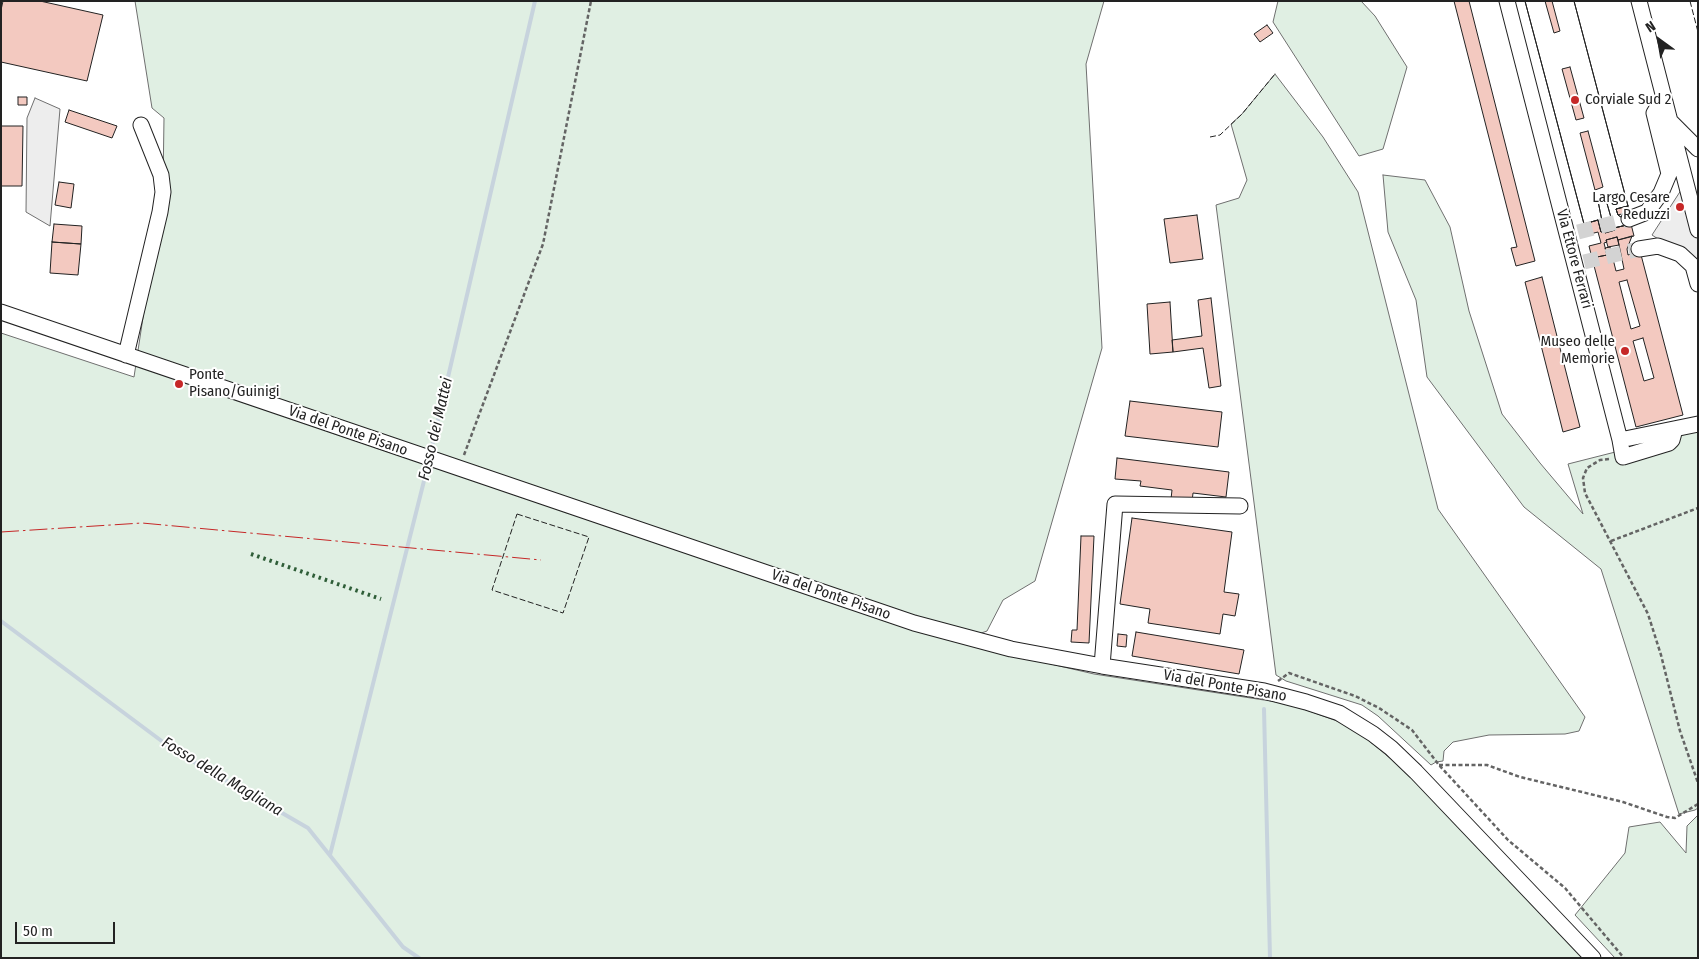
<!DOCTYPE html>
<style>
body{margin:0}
#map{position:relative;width:1699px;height:959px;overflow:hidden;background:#fff;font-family:"Fira Sans Condensed",sans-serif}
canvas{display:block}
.frame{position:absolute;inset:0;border:2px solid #222;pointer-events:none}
.north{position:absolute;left:1634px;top:15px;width:50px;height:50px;-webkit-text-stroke:4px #fff;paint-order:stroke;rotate:328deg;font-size:14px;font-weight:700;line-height:20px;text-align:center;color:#222}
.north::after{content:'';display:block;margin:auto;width:18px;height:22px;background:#222;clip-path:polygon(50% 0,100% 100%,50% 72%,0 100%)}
.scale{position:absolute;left:15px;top:922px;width:100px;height:22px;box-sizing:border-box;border:2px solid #222;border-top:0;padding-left:6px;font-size:15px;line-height:18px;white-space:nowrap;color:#222;-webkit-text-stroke:4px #fff;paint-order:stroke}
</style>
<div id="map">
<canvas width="1699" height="959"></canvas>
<div class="frame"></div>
<div class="north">N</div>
<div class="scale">50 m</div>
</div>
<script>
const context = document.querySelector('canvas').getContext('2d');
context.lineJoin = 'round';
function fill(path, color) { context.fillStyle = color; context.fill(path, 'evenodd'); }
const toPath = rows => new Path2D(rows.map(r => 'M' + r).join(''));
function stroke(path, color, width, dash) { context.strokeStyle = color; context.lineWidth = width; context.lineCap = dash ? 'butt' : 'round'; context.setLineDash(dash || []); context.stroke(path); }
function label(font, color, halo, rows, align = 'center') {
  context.font = font + ' "Fira Sans Condensed",sans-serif'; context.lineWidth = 4; context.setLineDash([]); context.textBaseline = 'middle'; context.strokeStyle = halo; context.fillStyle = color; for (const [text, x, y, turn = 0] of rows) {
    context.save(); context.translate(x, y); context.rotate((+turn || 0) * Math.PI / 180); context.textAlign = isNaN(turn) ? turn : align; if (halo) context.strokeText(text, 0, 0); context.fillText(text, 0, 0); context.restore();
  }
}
const green = toPath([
 [135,1,1104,1,1086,64,1102,348,1035,581,1003,600,987,631,956,642,1094,674,1290,704,1351,726,1419,782,1585,958,1,958,1,333,134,377,163,185,164,118,152,108,135,1],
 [1278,1,1361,1,1375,16,1407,67,1383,149,1359,156,1273,22,1278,1],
 [1275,74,1323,137,1358,192,1438,509,1585,717,1579,731,1565,734,1489,735,1453,742,1444,751,1443,761,1436,762,1431,765,1378,716,1362,705,1286,681,1276,675,1216,205,1239,198,1247,180,1231,124,1242,114,1275,74],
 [1383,175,1425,180,1450,227,1469,311,1502,414,1540,463,1583,514,1568,464,1698,431,1698,808,1695,810,1679,814,1601,569,1524,507,1427,377,1416,300,1388,232,1383,175],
 [1698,815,1698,958,1615,958,1575,915,1625,853,1629,827,1660,822,1686,853,1687,826,1698,815]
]);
fill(green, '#e0efe3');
stroke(green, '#6f6f6f', 1);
const parking = toPath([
 [35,98,60,109,50,226,26,212,27,118,35,98],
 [1685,184,1698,231,1698,265,1652,235,1685,184]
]);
fill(parking, '#ededed');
stroke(parking, '#6f6f6f', 1);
stroke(toPath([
 [430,455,535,1],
 [1,621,175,751,308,828,403,947,419,958],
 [1264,709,1270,958],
 [330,855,429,461]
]), '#c7d3dd', 4);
const building = toPath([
 [3,1,40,1,103,15,87,81,1,62,1,10,3,1],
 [1454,1,1469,1,1535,261,1516,266,1511,248,1517,247,1454,1],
 [1525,1,1545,1,1554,33,1560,31,1552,1,1574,1,1628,206,1616,209,1618,215,1631,224,1614,228,1606,200,1598,201,1604,231,1601,232,1598,220,1584,224,1525,1],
 [1570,67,1584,118,1576,120,1562,69,1570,67],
 [1588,131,1603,187,1595,190,1580,133,1588,131],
 [1525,1,1574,1,1628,206,1616,209,1618,215,1631,224,1614,228,1606,200,1598,201,1604,231,1601,232,1598,220,1584,224,1525,1],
 [1267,25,1273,33,1260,42,1254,34,1267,25],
 [18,97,27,97,27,105,18,105,18,97],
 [69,110,117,126,112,138,65,122,69,110],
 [1,126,23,126,22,186,1,186,1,126],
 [59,182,74,184,71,208,55,205,59,182],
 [1628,206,1629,212,1618,215,1616,209,1628,206],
 [1197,215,1203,259,1170,263,1164,219,1197,215],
 [1598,220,1601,232,1604,231,1605,233,1615,230,1614,228,1631,224,1634,236,1618,240,1617,237,1606,240,1607,242,1604,243,1607,255,1592,258,1589,246,1601,243,1598,232,1586,235,1584,224,1598,220],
 [1613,223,1615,230,1605,233,1603,226,1613,223],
 [54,224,82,226,81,244,52,242,54,224],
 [1632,236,1627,249,1628,255,1640,251,1683,415,1636,427,1592,258,1607,255,1605,248,1610,247,1616,271,1624,269,1618,240,1632,236],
 [1627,280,1640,326,1631,329,1619,282,1627,280],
 [1643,338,1654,378,1644,381,1633,341,1643,338],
 [1617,237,1619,245,1608,247,1606,240,1617,237],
 [52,242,81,244,78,275,50,273,52,242],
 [1542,277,1580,427,1563,432,1525,282,1542,277],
 [1211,298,1221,386,1209,388,1203,348,1173,352,1172,340,1202,336,1198,300,1211,298],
 [1170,302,1173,352,1150,354,1147,304,1170,302],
 [1130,401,1222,412,1218,447,1125,436,1130,401],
 [1117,458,1229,472,1226,497,1193,493,1192,502,1171,499,1172,490,1140,486,1141,481,1115,479,1117,458],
 [1132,518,1232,532,1224,592,1239,594,1235,616,1223,614,1220,634,1148,623,1150,609,1120,604,1132,518],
 [1081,536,1094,536,1089,643,1071,642,1072,630,1077,630,1081,536],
 [1136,632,1244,650,1239,674,1132,656,1136,632],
 [1118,634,1127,635,1126,647,1117,646,1118,634]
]);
fill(building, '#f3c9c0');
stroke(building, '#222', 1);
stroke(toPath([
 [1578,232,1629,219],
 [1584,262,1639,249]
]), '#d3d3d3', 15, [15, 8]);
const minor = toPath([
 [1507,1,1620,440,1698,424],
 [1639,1,1698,230],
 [1671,122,1698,149],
 [1629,219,1647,212,1661,193,1669,174,1654,113,1663,98],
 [1639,249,1658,246,1680,254,1693,266,1698,284],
 [1,312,914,623,1011,649,1102,666,1264,691,1306,702,1339,713,1373,734,1391,748,1416,772,1593,958],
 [126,355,160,212,163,192,161,175,141,125],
 [1620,440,1623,457,1669,443,1672,440,1675,429],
 [1102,666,1115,504,1240,506]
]);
stroke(minor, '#222', 17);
stroke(toPath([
 [464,455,543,244,591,1],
 [1609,459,1600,460,1587,468,1583,478,1585,493,1648,614,1661,655,1680,731,1698,783],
 [1611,541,1698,508],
 [1278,681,1289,673,1355,696,1379,708,1412,730,1439,765,1508,840,1565,888,1624,958],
 [1439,765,1487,765,1520,777,1623,802,1667,817,1675,818,1698,804]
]), '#646464', 2.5, [4, 2.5]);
stroke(minor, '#fff', 15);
stroke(toPath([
 [251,554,381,599]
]), '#2f5e38', 4, [2.5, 4]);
stroke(toPath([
 [1690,1,1698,32],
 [1210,137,1220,135,1242,114,1275,74],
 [517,514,589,537,563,613,492,590,517,514]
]), '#222', 1, [6, 2.5]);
stroke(toPath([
 [1,532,142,523,541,560]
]), '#c62828', 1, [18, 4, 2.5, 4]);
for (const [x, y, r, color] of [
 [1575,100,5,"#c62828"],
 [1680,207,5,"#c62828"],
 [1625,351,5,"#c62828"],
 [179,384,5,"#c62828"]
]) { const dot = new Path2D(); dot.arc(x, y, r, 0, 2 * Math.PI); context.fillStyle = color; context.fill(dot); stroke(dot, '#fff', 2); }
label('15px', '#222', '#fff', [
 ["Corviale Sud 2",1585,100],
 ["Largo Cesare",1670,198,"right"],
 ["Reduzzi",1670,215,"right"],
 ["Museo delle",1615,342,"right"],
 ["Memorie",1615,359,"right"],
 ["Ponte",189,375],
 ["Pisano/Guinigi",189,392]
], 'left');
label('15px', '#222', '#fff', [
 ["Via Ettore Ferrari",1574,259,75],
 ["Via del Ponte Pisano",348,431,19],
 ["Via del Ponte Pisano",831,595,19],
 ["Via del Ponte Pisano",1225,686,10]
]);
label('italic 16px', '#222', '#fff', [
 ["Fosso dei Mattei",436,429,-77],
 ["Fosso della Magliana",222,777,31]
]);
</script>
